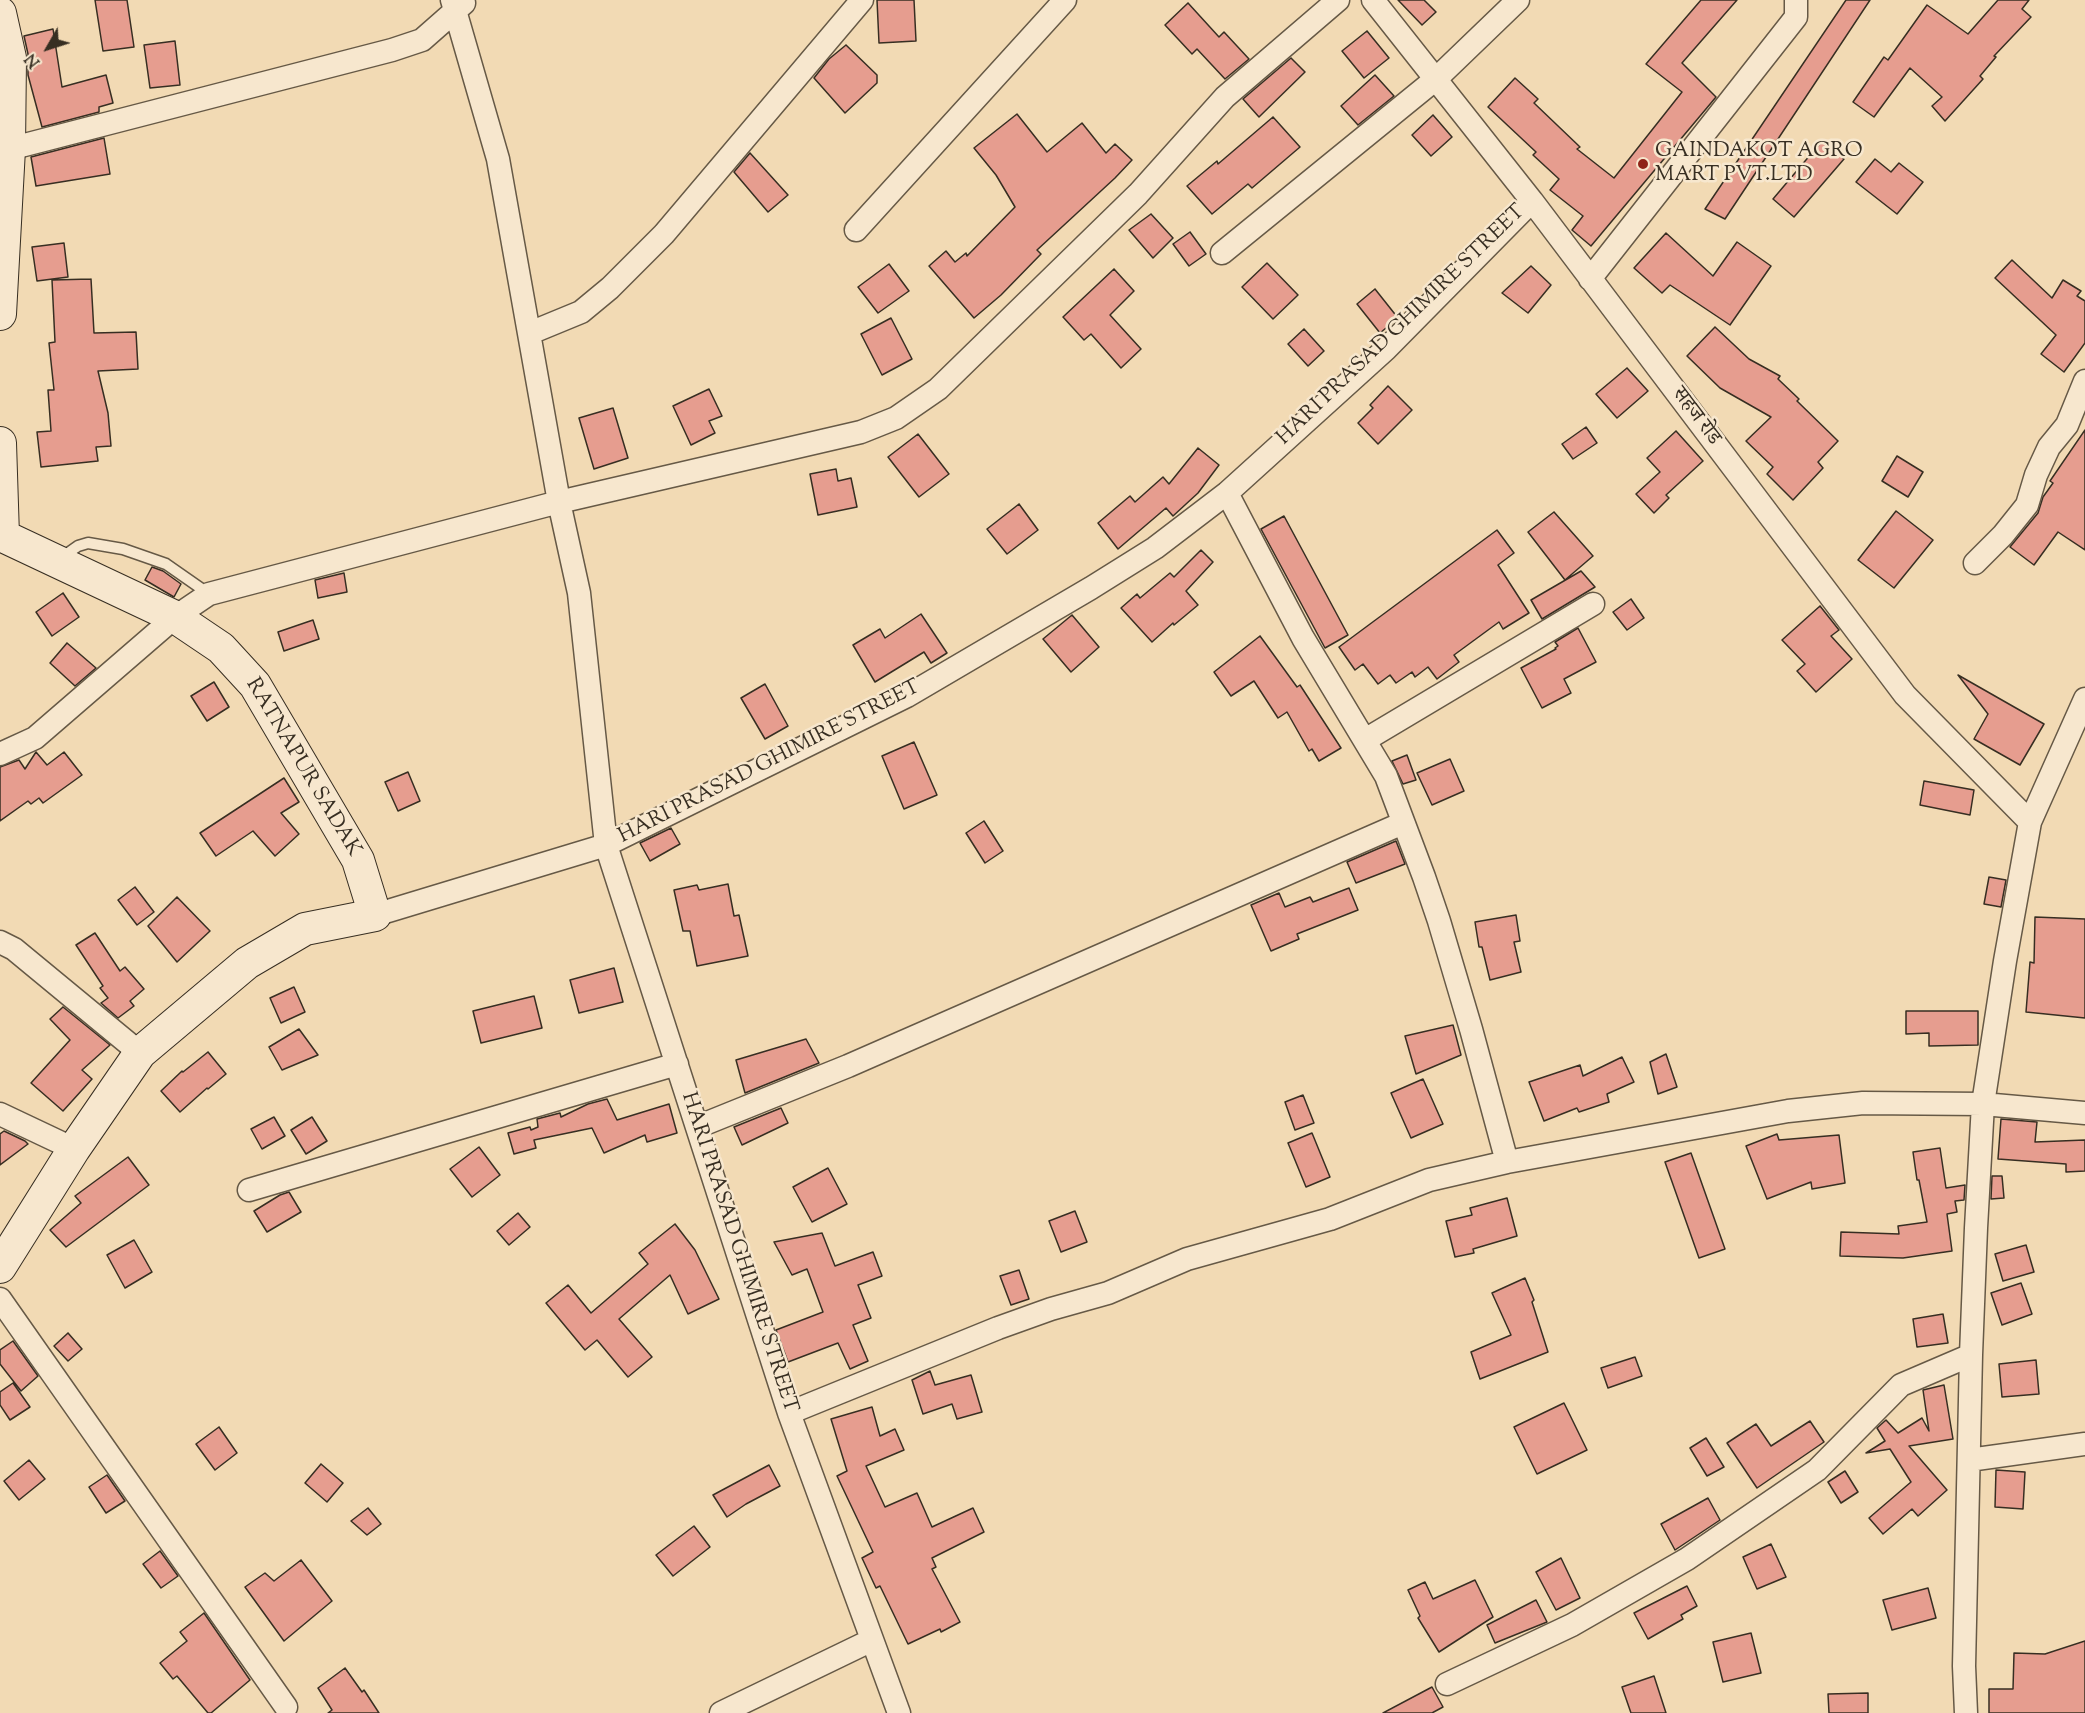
<!DOCTYPE html>
<meta charset="utf-8">
<style>
body{margin:0}
#map{position:relative;width:2085px;height:1713px;overflow:hidden;background:#f2dab4;font-family:"Sorts Mill Goudy",serif}
canvas{display:block}
.north{position:absolute;left:18px;top:18px;width:60px;height:60px;-webkit-text-stroke:4px #f7e7ce;paint-order:stroke;rotate:231deg;font-size:16px;font-weight:700;line-height:24px;text-align:center;color:#372e22}
.north::after{content:'';display:block;margin:auto;width:21px;height:27px;background:#372e22;clip-path:polygon(50% 0,100% 100%,50% 72%,0 100%)}
</style>
<div id="map">
<canvas width="2085" height="1713"></canvas>
<div class="north">N</div>
</div>
<script>
const context = document.querySelector('canvas').getContext('2d');
context.lineJoin = 'round';
function fill(path, color) { context.fillStyle = color; context.fill(path, 'evenodd'); }
const toPath = rows => new Path2D(rows.map(r => 'M' + r).join(''));
function stroke(path, color, width, dash) { context.strokeStyle = color; context.lineWidth = width; context.lineCap = dash ? 'butt' : 'round'; context.setLineDash(dash || []); context.stroke(path); }
function label(font, color, halo, rows, align = 'center') {
  context.font = font + ' "Sorts Mill Goudy","Noto Serif Devanagari",serif'; context.lineWidth = 5; context.setLineDash([]); context.textBaseline = 'middle'; context.strokeStyle = halo; context.fillStyle = color; for (const [text, x, y, turn = 0] of rows) {
    context.save(); context.translate(x, y); context.rotate((+turn || 0) * Math.PI / 180); context.textAlign = isNaN(turn) ? turn : align; if (halo) context.strokeText(text, 0, 0); context.fillText(text, 0, 0); context.restore();
  }
}
const building = toPath([
 [95,0,127,0,134,47,103,51,95,0],
 [877,0,914,0,916,41,879,43,877,0],
 [1398,0,1424,0,1436,12,1422,25,1398,0],
 [1701,0,1737,0,1682,63,1716,97,1591,246,1572,230,1583,216,1550,190,1559,179,1533,155,1536,152,1488,107,1515,78,1538,99,1534,103,1580,147,1577,149,1614,178,1682,92,1646,64,1701,0],
 [1846,0,1870,0,1725,219,1705,209,1846,0],
 [1998,0,2029,0,2022,9,2031,17,1994,56,1996,57,1980,76,1983,79,1945,121,1932,106,1942,97,1910,68,1874,117,1853,102,1884,57,1888,60,1927,5,1968,34,1998,0],
 [1188,3,1219,37,1224,32,1249,59,1225,79,1197,49,1192,54,1165,25,1188,3],
 [53,29,62,87,106,75,113,103,99,107,99,112,42,127,28,75,28,54,24,36,53,29],
 [1367,31,1389,58,1364,78,1342,51,1367,31],
 [175,41,180,85,150,88,144,45,175,41],
 [846,45,877,75,877,83,845,113,814,78,829,59,846,45],
 [1291,58,1305,72,1259,117,1243,99,1291,58],
 [1375,75,1394,96,1358,125,1341,106,1375,75],
 [1017,114,1047,152,1082,123,1106,153,1115,144,1132,160,1115,178,1037,250,1041,254,1001,295,974,318,929,266,946,251,955,262,966,253,967,256,1015,207,996,175,974,148,1017,114],
 [1433,115,1452,137,1431,156,1412,135,1433,115],
 [1273,117,1300,147,1252,188,1248,184,1212,214,1187,186,1217,161,1218,164,1273,117],
 [104,138,110,174,36,186,31,157,104,138],
 [1822,141,1844,159,1794,217,1773,199,1822,141],
 [750,153,788,195,768,212,734,172,750,153],
 [1875,159,1891,172,1899,163,1923,182,1897,214,1856,182,1875,159],
 [1151,214,1173,238,1153,258,1129,230,1151,214],
 [1190,232,1206,254,1189,266,1173,244,1190,232],
 [1666,233,1713,276,1737,242,1771,266,1730,325,1670,285,1662,293,1634,268,1666,233],
 [64,243,68,277,37,281,32,247,64,243],
 [2012,260,2052,298,2063,280,2081,291,2077,296,2085,301,2085,343,2064,372,2041,354,2056,335,1995,278,2012,260],
 [1267,263,1298,295,1273,319,1242,287,1267,263],
 [889,264,909,291,878,313,858,287,889,264],
 [1531,266,1551,285,1528,313,1502,293,1531,266],
 [1114,269,1134,291,1110,315,1141,349,1121,368,1091,334,1084,340,1063,317,1114,269],
 [91,279,94,333,136,332,138,369,98,371,108,413,111,446,96,447,98,461,41,467,37,432,51,431,48,390,54,390,49,343,55,342,52,280,91,279],
 [1375,289,1398,318,1380,333,1357,304,1375,289],
 [891,318,912,359,882,375,861,334,891,318],
 [1715,327,1749,359,1780,376,1778,379,1799,399,1797,401,1838,441,1818,462,1823,468,1793,500,1767,474,1773,467,1746,441,1771,417,1720,388,1687,356,1715,327],
 [1304,329,1324,351,1308,366,1288,344,1304,329],
 [1627,368,1648,391,1617,418,1596,394,1627,368],
 [1388,386,1412,410,1378,444,1358,423,1373,408,1370,405,1388,386],
 [709,389,722,416,709,421,715,433,691,445,673,406,709,389],
 [613,408,628,458,594,469,579,418,613,408],
 [1586,427,1597,443,1573,459,1562,444,1586,427],
 [2085,430,2085,550,2058,532,2034,565,2010,547,2038,513,2043,497,2053,483,2050,481,2085,430],
 [1676,431,1703,461,1666,495,1669,498,1654,513,1636,494,1660,472,1647,458,1676,431],
 [918,434,949,474,919,497,888,457,918,434],
 [1198,448,1219,465,1198,493,1173,516,1166,508,1118,549,1098,523,1130,496,1135,502,1163,477,1169,484,1198,448],
 [1897,456,1923,472,1908,497,1882,481,1897,456],
 [836,469,838,481,851,478,857,507,818,515,810,474,836,469],
 [1019,504,1038,530,1007,554,987,529,1019,504],
 [1896,511,1933,540,1894,588,1858,560,1896,511],
 [1554,512,1593,556,1565,580,1528,532,1554,512],
 [1284,516,1348,635,1325,648,1261,529,1284,516],
 [1497,530,1514,553,1498,565,1529,613,1503,629,1499,622,1454,655,1459,662,1437,679,1428,667,1415,677,1412,672,1396,683,1390,675,1378,684,1363,664,1355,670,1339,647,1497,530],
 [1201,550,1213,562,1186,591,1198,605,1174,625,1173,623,1152,642,1121,608,1137,594,1140,598,1170,573,1174,577,1201,550],
 [152,567,163,571,181,584,174,597,145,580,152,567],
 [1581,571,1595,587,1542,619,1531,600,1581,571],
 [344,573,347,592,318,598,315,580,344,573],
 [63,593,79,617,52,636,36,612,63,593],
 [1631,599,1644,618,1627,630,1613,612,1631,599],
 [1820,606,1839,630,1831,636,1852,659,1816,692,1797,671,1805,664,1782,640,1820,606],
 [921,614,947,653,931,663,924,652,875,682,853,645,880,629,885,638,921,614],
 [1072,615,1099,647,1071,672,1043,639,1072,615],
 [313,620,319,639,284,651,278,632,313,620],
 [1578,628,1596,662,1564,679,1571,693,1542,708,1521,668,1556,649,1555,648,1558,646,1555,642,1578,628],
 [1260,636,1297,687,1300,685,1341,748,1319,761,1312,749,1309,751,1287,712,1278,718,1254,681,1231,696,1214,672,1260,636],
 [67,643,96,668,75,686,50,663,67,643],
 [1958,675,2044,724,2020,765,1974,739,1988,714,1958,675],
 [214,682,229,707,207,721,191,696,214,682],
 [765,684,788,726,765,739,741,698,765,684],
 [914,742,937,795,904,809,882,756,914,742],
 [36,752,47,765,64,752,82,775,43,803,39,798,31,804,28,801,0,821,0,767,19,760,25,769,36,752],
 [1407,755,1416,780,1403,784,1392,761,1407,755],
 [1450,759,1464,791,1432,805,1417,773,1450,759],
 [408,772,420,801,398,811,385,782,408,772],
 [284,778,299,802,281,813,299,834,275,856,253,831,216,856,200,833,284,778],
 [1924,781,1974,790,1970,815,1920,805,1924,781],
 [984,821,1003,851,985,863,966,833,984,821],
 [671,828,680,844,650,861,640,843,671,828],
 [1396,841,1405,864,1356,883,1347,862,1396,841],
 [1989,877,2006,880,2001,907,1984,904,1989,877],
 [728,884,734,916,739,915,748,956,697,966,690,931,683,931,674,890,697,885,699,890,728,884],
 [135,887,154,912,137,925,118,900,135,887],
 [1349,888,1358,910,1297,934,1299,939,1271,951,1251,905,1279,893,1285,907,1310,897,1313,902,1349,888],
 [177,897,210,931,177,962,148,926,177,897],
 [1516,915,1520,941,1514,942,1521,972,1490,980,1482,947,1479,947,1475,922,1516,915],
 [2035,917,2085,919,2085,1018,2026,1012,2030,962,2034,963,2035,917],
 [95,933,120,971,125,967,144,989,130,1001,134,1006,118,1018,101,1003,108,998,100,988,103,986,76,945,95,933],
 [614,968,623,1002,579,1013,570,980,614,968],
 [294,987,305,1012,281,1023,270,998,294,987],
 [534,996,542,1028,481,1043,473,1011,534,996],
 [63,1007,110,1045,82,1070,92,1079,63,1111,31,1083,70,1040,50,1019,63,1007],
 [1906,1011,1978,1011,1978,1045,1929,1046,1929,1033,1906,1034,1906,1011],
 [1453,1025,1461,1055,1416,1074,1405,1036,1453,1025],
 [299,1029,318,1055,282,1070,269,1047,299,1029],
 [806,1039,819,1063,745,1093,736,1060,806,1039],
 [208,1052,226,1074,208,1089,207,1088,180,1112,161,1091,182,1071,183,1072,208,1052],
 [1666,1054,1677,1087,1658,1094,1650,1062,1666,1054],
 [1622,1057,1634,1082,1607,1094,1609,1102,1579,1112,1577,1108,1544,1121,1529,1082,1580,1065,1583,1076,1622,1057],
 [1423,1079,1443,1124,1411,1138,1391,1093,1423,1079],
 [1303,1095,1314,1123,1295,1130,1285,1102,1303,1095],
 [607,1099,617,1120,669,1104,677,1133,647,1142,645,1135,604,1153,592,1128,534,1140,536,1148,514,1154,508,1133,530,1127,531,1130,538,1127,537,1119,560,1113,561,1117,588,1104,607,1099],
 [781,1108,788,1123,742,1145,734,1127,781,1108],
 [274,1117,285,1136,262,1149,251,1129,274,1117],
 [312,1117,327,1141,306,1154,291,1130,312,1117],
 [2001,1119,2037,1122,2035,1142,2085,1140,2085,1171,2066,1172,2066,1164,1998,1159,2001,1119],
 [4,1131,25,1141,28,1144,0,1165,0,1134,4,1131],
 [1312,1133,1330,1177,1306,1187,1288,1143,1312,1133],
 [1777,1134,1779,1140,1839,1135,1845,1183,1812,1189,1811,1182,1767,1199,1746,1146,1777,1134],
 [479,1147,500,1175,472,1197,450,1169,479,1147],
 [1940,1148,1946,1188,1965,1185,1964,1200,1955,1201,1957,1212,1947,1214,1952,1251,1903,1258,1840,1256,1841,1232,1899,1234,1898,1226,1927,1222,1919,1180,1917,1180,1913,1152,1940,1148],
 [1691,1153,1725,1249,1699,1258,1665,1162,1691,1153],
 [128,1157,149,1185,66,1247,50,1230,81,1203,75,1196,128,1157],
 [828,1168,847,1204,812,1222,793,1187,828,1168],
 [1992,1176,2002,1176,2004,1198,1991,1199,1992,1176],
 [289,1192,301,1212,267,1232,254,1211,280,1195,289,1192],
 [1507,1198,1517,1236,1473,1249,1474,1253,1455,1257,1446,1221,1472,1215,1470,1208,1507,1198],
 [1075,1211,1087,1242,1061,1252,1049,1221,1075,1211],
 [518,1213,530,1227,509,1245,497,1231,518,1213],
 [675,1224,695,1250,719,1299,688,1314,670,1275,619,1319,652,1357,628,1377,597,1340,585,1350,546,1303,568,1285,591,1313,648,1264,639,1253,675,1224],
 [822,1233,835,1266,873,1252,882,1276,858,1285,871,1318,853,1325,868,1361,850,1369,838,1343,788,1362,776,1330,823,1312,807,1269,792,1275,774,1242,822,1233],
 [134,1240,152,1272,125,1288,107,1255,134,1240],
 [2026,1245,2034,1272,2003,1281,1995,1254,2026,1245],
 [1019,1270,1029,1299,1011,1305,1000,1276,1019,1270],
 [1525,1278,1534,1300,1532,1302,1548,1352,1480,1379,1471,1352,1511,1335,1492,1293,1525,1278],
 [2021,1283,2032,1314,2002,1325,1991,1293,2021,1283],
 [1943,1314,1948,1343,1917,1347,1913,1319,1943,1314],
 [68,1333,82,1349,68,1361,54,1346,68,1333],
 [13,1341,38,1376,21,1391,0,1364,0,1350,13,1341],
 [1635,1357,1642,1376,1608,1388,1601,1368,1635,1357],
 [2036,1360,2039,1394,2002,1397,1999,1364,2036,1360],
 [930,1371,935,1385,971,1375,982,1412,957,1419,952,1404,923,1414,912,1380,930,1371],
 [13,1383,30,1407,10,1420,0,1405,0,1392,13,1383],
 [1944,1385,1953,1439,1909,1446,1947,1490,1918,1516,1912,1509,1883,1534,1869,1518,1911,1482,1890,1449,1866,1453,1885,1441,1877,1428,1886,1420,1898,1433,1922,1418,1929,1431,1923,1390,1944,1385],
 [1564,1403,1587,1450,1537,1474,1514,1427,1564,1403],
 [872,1407,880,1436,895,1429,904,1450,866,1466,885,1507,917,1493,932,1527,973,1508,984,1532,932,1558,936,1567,932,1569,960,1622,941,1632,940,1629,908,1644,880,1586,876,1588,862,1558,873,1552,837,1476,847,1471,831,1419,872,1407],
 [1810,1421,1824,1442,1757,1488,1727,1443,1756,1424,1771,1446,1810,1421],
 [219,1427,237,1453,215,1470,196,1444,219,1427],
 [1706,1438,1724,1467,1707,1476,1690,1448,1706,1438],
 [29,1460,45,1479,19,1500,4,1481,29,1460],
 [321,1464,343,1483,327,1502,305,1483,321,1464],
 [769,1465,780,1486,746,1504,727,1517,713,1495,769,1465],
 [1996,1470,2025,1472,2023,1509,1995,1507,1996,1470],
 [1845,1471,1858,1492,1841,1503,1828,1482,1845,1471],
 [107,1475,125,1501,106,1513,89,1487,107,1475],
 [1708,1498,1720,1520,1675,1550,1661,1524,1708,1498],
 [368,1508,381,1524,367,1535,351,1521,368,1508],
 [694,1526,710,1547,673,1576,656,1555,694,1526],
 [1771,1544,1786,1577,1757,1589,1743,1557,1771,1544],
 [160,1551,178,1576,161,1588,143,1564,160,1551],
 [1561,1558,1580,1598,1556,1610,1536,1572,1561,1558],
 [301,1560,332,1601,284,1641,245,1587,265,1573,274,1581,301,1560],
 [1475,1580,1493,1617,1439,1652,1418,1618,1420,1616,1408,1590,1425,1582,1433,1599,1475,1580],
 [1687,1586,1697,1606,1681,1615,1683,1619,1648,1639,1634,1613,1687,1586],
 [1928,1588,1936,1618,1892,1630,1883,1600,1928,1588],
 [1536,1600,1547,1622,1495,1643,1487,1625,1536,1600],
 [204,1613,250,1680,211,1713,208,1713,177,1676,173,1679,160,1663,187,1641,180,1632,204,1613],
 [1751,1633,1761,1673,1723,1682,1713,1642,1751,1633],
 [2085,1641,2085,1713,1989,1713,1989,1689,2013,1689,2014,1653,2045,1654,2085,1641],
 [345,1668,362,1692,364,1690,379,1713,328,1713,332,1710,318,1688,345,1668],
 [1654,1676,1666,1713,1631,1713,1622,1687,1654,1676],
 [1432,1687,1443,1707,1432,1713,1383,1713,1432,1687],
 [1868,1693,1868,1713,1829,1713,1828,1694,1868,1693]
]);
fill(building, '#e69d8f');
stroke(building, '#372e22', 1.5);
const service = toPath([
 [61,558,78,546,88,543,123,549,166,564,209,594]
]);
const minor = toPath([
 [452,0,498,159,559,502,579,593,606,845,789,1413,899,1713],
 [1373,0,1532,201,1905,695,2030,822],
 [9,149,392,50,422,40,464,3],
 [856,230,1065,0],
 [1222,253,1437,78,1518,0],
 [1590,279,1796,17,1796,0],
 [530,333,581,312,610,288,664,234,862,0],
 [1227,493,1303,638,1386,776,1424,877,1439,921,1471,1029,1507,1162],
 [1975,563,2003,535,2027,505,2036,475,2049,447,2067,425,2085,381],
 [1365,740,1593,604],
 [0,754,35,738,175,617,209,594,559,502,861,432,896,418,938,389,1138,194,1225,97,1338,0],
 [375,915,606,845,907,696,1091,588,1155,548,1227,493,1386,349,1532,201],
 [0,942,14,949,140,1053],
 [0,1114,74,1149],
 [697,1127,848,1066,1403,823],
 [249,1190,677,1064],
 [0,1299,286,1707],
 [789,1413,998,1328,1051,1309,1108,1293,1187,1259,1330,1219,1429,1180,1507,1162,1788,1111,1863,1103,1983,1104,2085,1113],
 [1969,1460,2085,1444],
 [1447,1684,1572,1625,1687,1559,1817,1470,1901,1385,1971,1355],
 [721,1713,872,1640],
 [1966,1713,1964,1666,1971,1355,1976,1228,1983,1104,2005,961,2030,822,2085,699]
]);
const secondary = toPath([
 [0,13,10,58,9,149,0,314],
 [0,443,3,536,175,617,221,648,255,685,358,860,375,915,305,929,247,963,140,1053,74,1149,0,1267]
]);
stroke(service, '#665946', 13);
stroke(minor, '#665946', 25);
stroke(secondary, '#372e22', 34);
stroke(service, '#f7e7ce', 10);
stroke(minor, '#f7e7ce', 22);
stroke(secondary, '#f7e7ce', 32);
for (const [x, y, r, color] of [
 [1643,164,6,"#8f2418"]
]) { const dot = new Path2D(); dot.arc(x, y, r, 0, 2 * Math.PI); context.fillStyle = color; context.fill(dot); stroke(dot, '#f7e7ce', 2); }
label('21px', '#372e22', '#f7e7ce', [
 ["GAINDAKOT AGRO",1655,152],
 ["MART PVT.LTD",1655,176]
], 'left');
label('21px', '#372e22', '#f7e7ce', [
 ["HARI PRASAD GHIMIRE STREET",1402,326,-44],
 ["सहज रोड",1695,417,53],
 ["HARI PRASAD GHIMIRE STREET",770,763,-27],
 ["RATNAPUR SADAK",302,768,59],
 ["HARI PRASAD GHIMIRE STREET",738,1253,72]
]);
</script>
